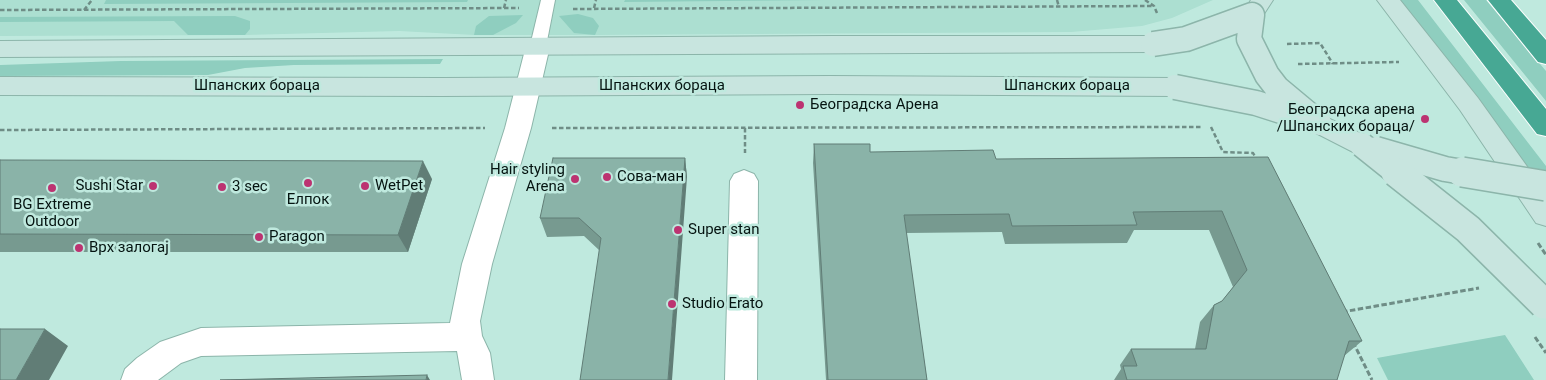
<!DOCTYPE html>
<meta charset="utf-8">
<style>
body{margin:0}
canvas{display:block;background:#bfe9de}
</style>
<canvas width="1546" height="380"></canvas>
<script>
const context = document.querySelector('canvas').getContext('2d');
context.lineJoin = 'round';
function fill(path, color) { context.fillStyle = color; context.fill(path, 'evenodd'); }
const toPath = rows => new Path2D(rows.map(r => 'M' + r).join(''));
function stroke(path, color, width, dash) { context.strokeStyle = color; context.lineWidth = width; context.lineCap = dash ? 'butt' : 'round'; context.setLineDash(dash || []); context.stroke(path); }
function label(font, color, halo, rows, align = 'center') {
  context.font = font + ' Roboto,sans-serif'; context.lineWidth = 5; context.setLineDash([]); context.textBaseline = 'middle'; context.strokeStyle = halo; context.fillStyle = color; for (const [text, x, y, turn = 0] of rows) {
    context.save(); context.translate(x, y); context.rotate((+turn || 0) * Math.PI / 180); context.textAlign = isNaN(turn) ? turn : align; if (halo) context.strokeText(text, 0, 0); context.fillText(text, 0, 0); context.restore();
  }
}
fill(toPath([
 [0,0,1213,0,1172,18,1142,26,1071,32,595,35,474,35,399,31,245,35,0,36]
]), '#acdfd1');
fill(toPath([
 [106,0,468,0,467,2,104,4],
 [625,0,825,0,624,2],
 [1397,0,1418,0,1546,166,1546,200],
 [1464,0,1486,0,1546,71,1546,101],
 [578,14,593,18,599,26,595,35,574,33,559,16],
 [523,15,516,23,493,35,474,35,476,26,489,16],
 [235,16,250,21,250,29,245,35,188,35,174,21,0,22,0,17],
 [443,59,440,64,294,65,245,68,208,75,0,76,0,65,121,61],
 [1505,335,1534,380,1388,380,1377,358]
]), '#8fcebf');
const lane = toPath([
 [541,0,555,0,546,46,543,50,538,51,533,50,530,46,541,0]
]);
const street = toPath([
 [538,38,546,40,550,46,531,128,492,264,480,321,482,336,490,353,494,380,462,380,457,351,201,356,181,363,158,380,121,380,125,369,137,358,160,342,201,328,450,323,462,264,505,128,526,46,530,40,538,38],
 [744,170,754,174,758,181,757,380,725,380,730,181,734,174,744,170]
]);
const secondary = toPath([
 [1251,0,1273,0,1260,20,1252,22,1244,20,1241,15,1251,0],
 [1377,0,1400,0,1478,98,1546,193,1546,226,1536,223,1460,110,1377,0],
 [832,36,1153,36,1161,38,1165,44,1161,50,1153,52,0,57,0,41,832,36],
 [830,76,1175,78,1184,81,1187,87,1184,93,1175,96,830,94,442,96,0,95,0,77,442,78,830,76],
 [1319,114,1371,138,1375,145,1371,152,1362,155,1353,152,1310,130,1306,123,1310,116,1319,114]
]);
const highway = toPath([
 [1434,0,1457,0,1546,109,1546,136,1537,134,1434,0],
 [1488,0,1511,0,1546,40,1546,64,1538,62,1488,0]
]);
stroke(lane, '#8cb5aa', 2);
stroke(street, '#8cb5aa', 2);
stroke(secondary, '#8cb5aa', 2);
stroke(highway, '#fff', 2);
stroke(toPath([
 [1057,0,1059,7],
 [1145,0,1154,6,1157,13],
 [504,8,506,0],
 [594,8,596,0],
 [573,9,1154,6],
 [0,10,519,8],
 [84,10,92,0],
 [1287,44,1320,43,1333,64],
 [1298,64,1399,62],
 [1211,127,1223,152,1253,153,1257,160],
 [552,128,1203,127],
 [745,128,745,153],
 [0,130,485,128]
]), '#6f8d86', 2.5, [4.5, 2.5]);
stroke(toPath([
 [1538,243,1546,255],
 [1342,312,1479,288],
 [1535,337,1546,353],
 [1353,342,1372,380]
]), '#6f8d86', 3, [5.5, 2.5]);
fill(lane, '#fff');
fill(street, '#fff');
fill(secondary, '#c8e5df');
fill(highway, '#47a894');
const secondaryBridgeFar1 = toPath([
 [1153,44,1186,39,1252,15,1249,39,1267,75,1277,88,1319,123],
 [1175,87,1256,103,1306,119],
 [1362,145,1397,173],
 [1376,149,1445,169,1469,173]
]);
const secondaryBridge = toPath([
 [1396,172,1468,229,1544,304],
 [1462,172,1546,186]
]);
stroke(secondaryBridgeFar1, '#8cb5aa', 27, []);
stroke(secondaryBridge, '#8cb5aa', 32, []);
stroke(secondaryBridgeFar1, '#c8e5df', 24);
stroke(secondaryBridge, '#c8e5df', 29);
fill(toPath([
 [814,144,870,152,996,159,1268,157,1362,341,1344,356,1337,380,1114,380,1121,369,1120,365,1131,349,1195,349,1200,322,1214,305,1222,301,1233,287,1209,230,1134,230,1127,243,1005,244,1002,232,906,233,927,380,826,380,813,163],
 [685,158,687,177,599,250,584,236,547,237,540,218],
 [0,160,432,179,408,252,0,252]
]), '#779a90');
fill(toPath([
 [685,158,687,177,672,380,668,380],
 [423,161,432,179,408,252,398,235],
 [45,329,68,346,49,380,16,380],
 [427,375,430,380,426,380]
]), '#617d76');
const building = toPath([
 [814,144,870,144,870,152,993,150,996,159,1268,157,1362,341,1349,341,1337,380,1127,380,1123,366,1137,366,1131,349,1206,349,1214,305,1222,301,1247,270,1222,211,1133,212,1137,225,1012,226,1009,214,904,215,927,380,828,380,814,144],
 [553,158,685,158,668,380,580,380,601,238,579,218,540,218,553,158],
 [0,160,423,161,398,235,0,234,0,160],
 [0,329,45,329,16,380,0,380,0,329],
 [427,375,426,380,220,380,427,375]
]);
fill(building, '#8ab3a8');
stroke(building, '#617d76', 1);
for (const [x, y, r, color] of [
 [800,105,5,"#bc3371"],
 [1425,119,5,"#bc3371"],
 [607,177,5,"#bc3371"],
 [575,179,5,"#bc3371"],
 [308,183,5,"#bc3371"],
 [153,186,5,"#bc3371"],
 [365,186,5,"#bc3371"],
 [222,187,5,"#bc3371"],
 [52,188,5,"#bc3371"],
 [678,230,5,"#bc3371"],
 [259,237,5,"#bc3371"],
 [79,248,5,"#bc3371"],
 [672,304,5,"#bc3371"]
]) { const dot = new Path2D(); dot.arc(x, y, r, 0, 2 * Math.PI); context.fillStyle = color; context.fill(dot); stroke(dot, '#bfe9de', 2); }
label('15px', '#051411', '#bfe9de', [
 ["Шпанских бораца",257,86],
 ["Шпанских бораца",662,86],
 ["Шпанских бораца",1067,86]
]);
label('15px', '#051411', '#bfe9de', [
 ["Београдска Арена",810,105],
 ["Београдска арена",1415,110,"right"],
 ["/Шпанских бораца/",1415,127,"right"],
 ["Hair styling",565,170,"right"],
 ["Arena",565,187,"right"],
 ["Сова-ман",617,177],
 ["Sushi Star",143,186,"right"],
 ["WetPet",375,186],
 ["3 sec",232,187],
 ["Елпок",308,200,"center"],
 ["BG Extreme",52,205,"center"],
 ["Outdoor",52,222,"center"],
 ["Super stan",688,230],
 ["Paragon",269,237],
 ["Врх залогај",89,248],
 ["Studio Erato",682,304]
], 'left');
</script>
